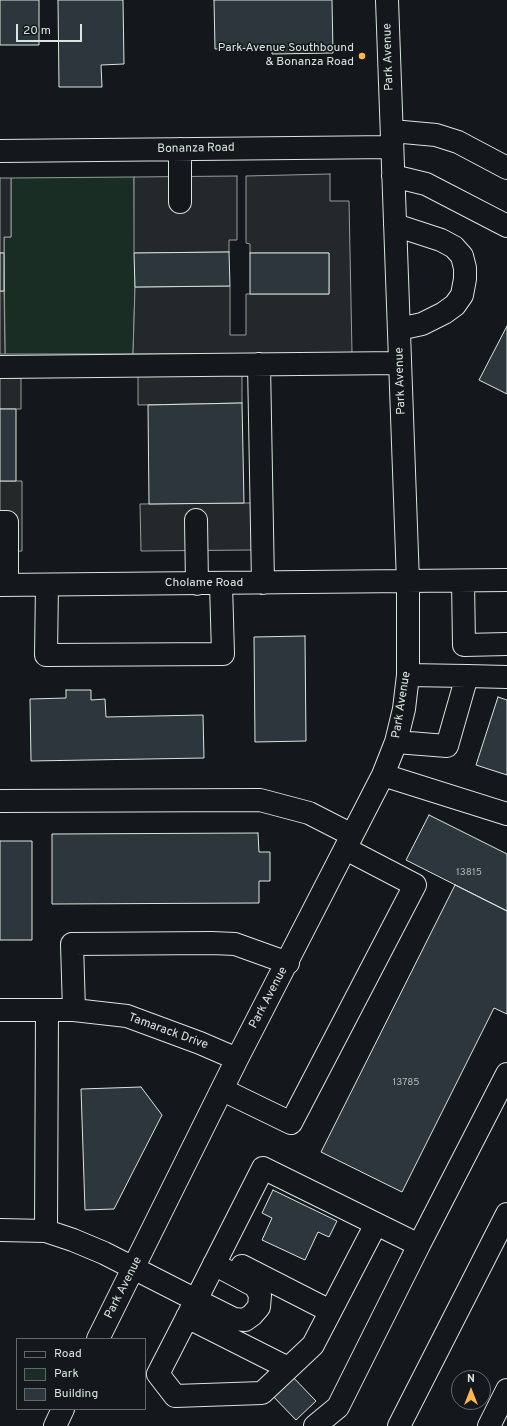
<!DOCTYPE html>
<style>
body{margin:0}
#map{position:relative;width:507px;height:1426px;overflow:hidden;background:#14181c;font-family:Overpass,sans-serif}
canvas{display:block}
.legend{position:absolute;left:16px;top:1338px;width:130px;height:72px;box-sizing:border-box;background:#14181c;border:1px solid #626a69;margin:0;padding:5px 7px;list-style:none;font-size:12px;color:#d8e6dc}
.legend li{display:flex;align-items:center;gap:8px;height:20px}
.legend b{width:20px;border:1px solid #626a69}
.north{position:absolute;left:451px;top:1370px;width:40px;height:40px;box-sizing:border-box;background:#14181c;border:1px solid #626a69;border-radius:50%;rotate:0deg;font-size:11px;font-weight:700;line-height:16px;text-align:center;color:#d8e6dc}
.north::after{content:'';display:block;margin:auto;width:14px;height:18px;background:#ffb74d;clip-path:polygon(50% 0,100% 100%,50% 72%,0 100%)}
.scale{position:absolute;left:16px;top:24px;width:66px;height:18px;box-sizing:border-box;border:2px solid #d8e6dc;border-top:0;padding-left:5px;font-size:12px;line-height:14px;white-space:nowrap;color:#d8e6dc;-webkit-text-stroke:3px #14181c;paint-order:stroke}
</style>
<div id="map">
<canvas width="507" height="1426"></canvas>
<ul class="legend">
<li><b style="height:5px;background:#14181c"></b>Road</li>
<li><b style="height:11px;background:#1a2d24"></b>Park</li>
<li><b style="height:11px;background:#2c363c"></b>Building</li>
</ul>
<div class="north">N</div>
<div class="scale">20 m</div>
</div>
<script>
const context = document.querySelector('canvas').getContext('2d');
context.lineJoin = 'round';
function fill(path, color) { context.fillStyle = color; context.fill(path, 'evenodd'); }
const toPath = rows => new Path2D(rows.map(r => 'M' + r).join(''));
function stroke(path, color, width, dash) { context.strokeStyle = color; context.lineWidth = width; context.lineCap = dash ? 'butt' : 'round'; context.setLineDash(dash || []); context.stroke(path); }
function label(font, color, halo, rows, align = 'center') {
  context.font = font + ' Overpass,sans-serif'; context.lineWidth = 3; context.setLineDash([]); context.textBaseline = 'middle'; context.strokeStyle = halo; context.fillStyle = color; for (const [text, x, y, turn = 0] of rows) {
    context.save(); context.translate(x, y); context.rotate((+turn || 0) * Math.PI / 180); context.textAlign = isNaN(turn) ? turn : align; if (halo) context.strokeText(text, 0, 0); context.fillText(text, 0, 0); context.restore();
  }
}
const green = toPath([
 [134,177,135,287,133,354,5,354,4,237,11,237,11,178,134,177]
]);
fill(green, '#1a2d24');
stroke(green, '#939e99', 1);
const parking = toPath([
 [330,174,330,201,349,201,352,353,133,354,135,287,230,286,230,335,246,335,246,294,329,294,329,253,250,253,250,244,246,243,246,176,330,174],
 [237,176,237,240,229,240,229,252,134,253,134,177,237,176],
 [0,178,11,178,11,237,4,237,4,253,0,253,0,178],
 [0,291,4,291,5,354,0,354,0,291],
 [138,374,242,374,242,403,138,405,138,374],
 [0,378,21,378,21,409,0,409,0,378],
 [0,481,22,481,22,551,0,552,0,481],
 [251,503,252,550,141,551,140,504,251,503]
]);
fill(parking, '#24282b');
stroke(parking, '#939e99', 1);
const building = toPath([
 [0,0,39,0,39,45,0,45,0,0],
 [58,0,123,0,124,64,101,65,102,87,59,87,58,0],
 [214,0,332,0,333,53,272,54,272,48,215,49,214,0],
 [229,252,230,286,135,287,134,253,229,252],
 [0,253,4,253,4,291,0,291,0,253],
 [250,253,329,253,329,294,250,294,250,253],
 [507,326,507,394,479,380,507,326],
 [242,403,244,503,149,504,148,405,242,403],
 [0,409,16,409,16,481,0,481,0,409],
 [305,636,306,741,255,742,254,637,305,636],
 [66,690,91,690,91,700,105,699,106,717,203,715,204,758,31,761,30,699,66,698,66,690],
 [498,697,507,700,507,775,476,765,498,697],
 [429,815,507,854,507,911,406,860,429,815],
 [258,833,259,852,270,852,270,881,259,881,259,903,52,904,52,834,258,833],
 [0,841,32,841,32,940,0,940,0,841],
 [455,885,507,911,507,1014,494,1008,402,1192,321,1152,455,885],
 [141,1087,162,1115,114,1209,85,1210,81,1089,141,1087],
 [273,1190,337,1221,329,1237,318,1232,305,1260,262,1240,272,1218,262,1213,273,1190],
 [288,1372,316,1401,296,1420,268,1391,288,1372]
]);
fill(building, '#2c363c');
stroke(building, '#d8e6dc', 1);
const minor = toPath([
 [392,131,436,135,458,142,507,168],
 [180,149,180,202],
 [0,151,392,147],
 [393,176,426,184,507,226],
 [395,225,441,240,454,247,462,256,465,268,465,279,462,295,455,305,444,313,422,324,399,329],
 [259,364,263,583],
 [0,367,400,363],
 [196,520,197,584],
 [0,522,7,522,7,585],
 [463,581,464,645,507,644],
 [0,585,507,580],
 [47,585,46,655,223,654,221,584],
 [467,676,507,677],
 [396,742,447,746,467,676,408,675],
 [383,775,507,814],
 [0,801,260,800,309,813,352,835],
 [0,1010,74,1010,127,1016,200,1043,237,1059],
 [74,1010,72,944,212,943,235,944,288,963],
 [223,1090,291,1123,415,885,346,849],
 [0,1230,46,1231,73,1240,104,1253,196,1300,263,1168,419,1245,338,1407,315,1426],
 [46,1231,47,1010],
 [419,1245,507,1074],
 [214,1264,255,1286,260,1295,259,1307,252,1315,245,1320,234,1319,196,1300,158,1374,175,1396,262,1393,313,1345,376,1224],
 [242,1266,330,1311],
 [187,1317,288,1368],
 [98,1339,237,1059,383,775,396,742,404,709,408,675,408,582,387,0],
 [55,1426,63,1409]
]);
const highway = toPath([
 [399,1426,507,1214],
 [489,1426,507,1390]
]);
stroke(minor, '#d8e6dc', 24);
stroke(highway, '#d8e6dc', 24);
stroke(minor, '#14181c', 22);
stroke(highway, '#14181c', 22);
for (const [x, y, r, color] of [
 [362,56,4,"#ffb74d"]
]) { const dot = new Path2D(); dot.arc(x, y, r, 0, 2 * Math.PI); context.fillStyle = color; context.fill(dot); stroke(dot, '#14181c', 1.5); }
label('10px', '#adbab4', null, [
 ["13815",469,873],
 ["13785",406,1083]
]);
label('12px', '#d8e6dc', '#14181c', [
 ["Park Avenue Southbound",354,49],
 ["& Bonanza Road",354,63]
], 'right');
label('12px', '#d8e6dc', '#14181c', [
 ["Park Avenue",389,57,-92],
 ["Bonanza Road",196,149,-1],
 ["Park Avenue",401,381,-92],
 ["Cholame Road",204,584],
 ["Park Avenue",402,705,-81],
 ["Park Avenue",269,998,-62],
 ["Tamarack Drive",168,1032,20],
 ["Park Avenue",124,1288,-63]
]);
</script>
